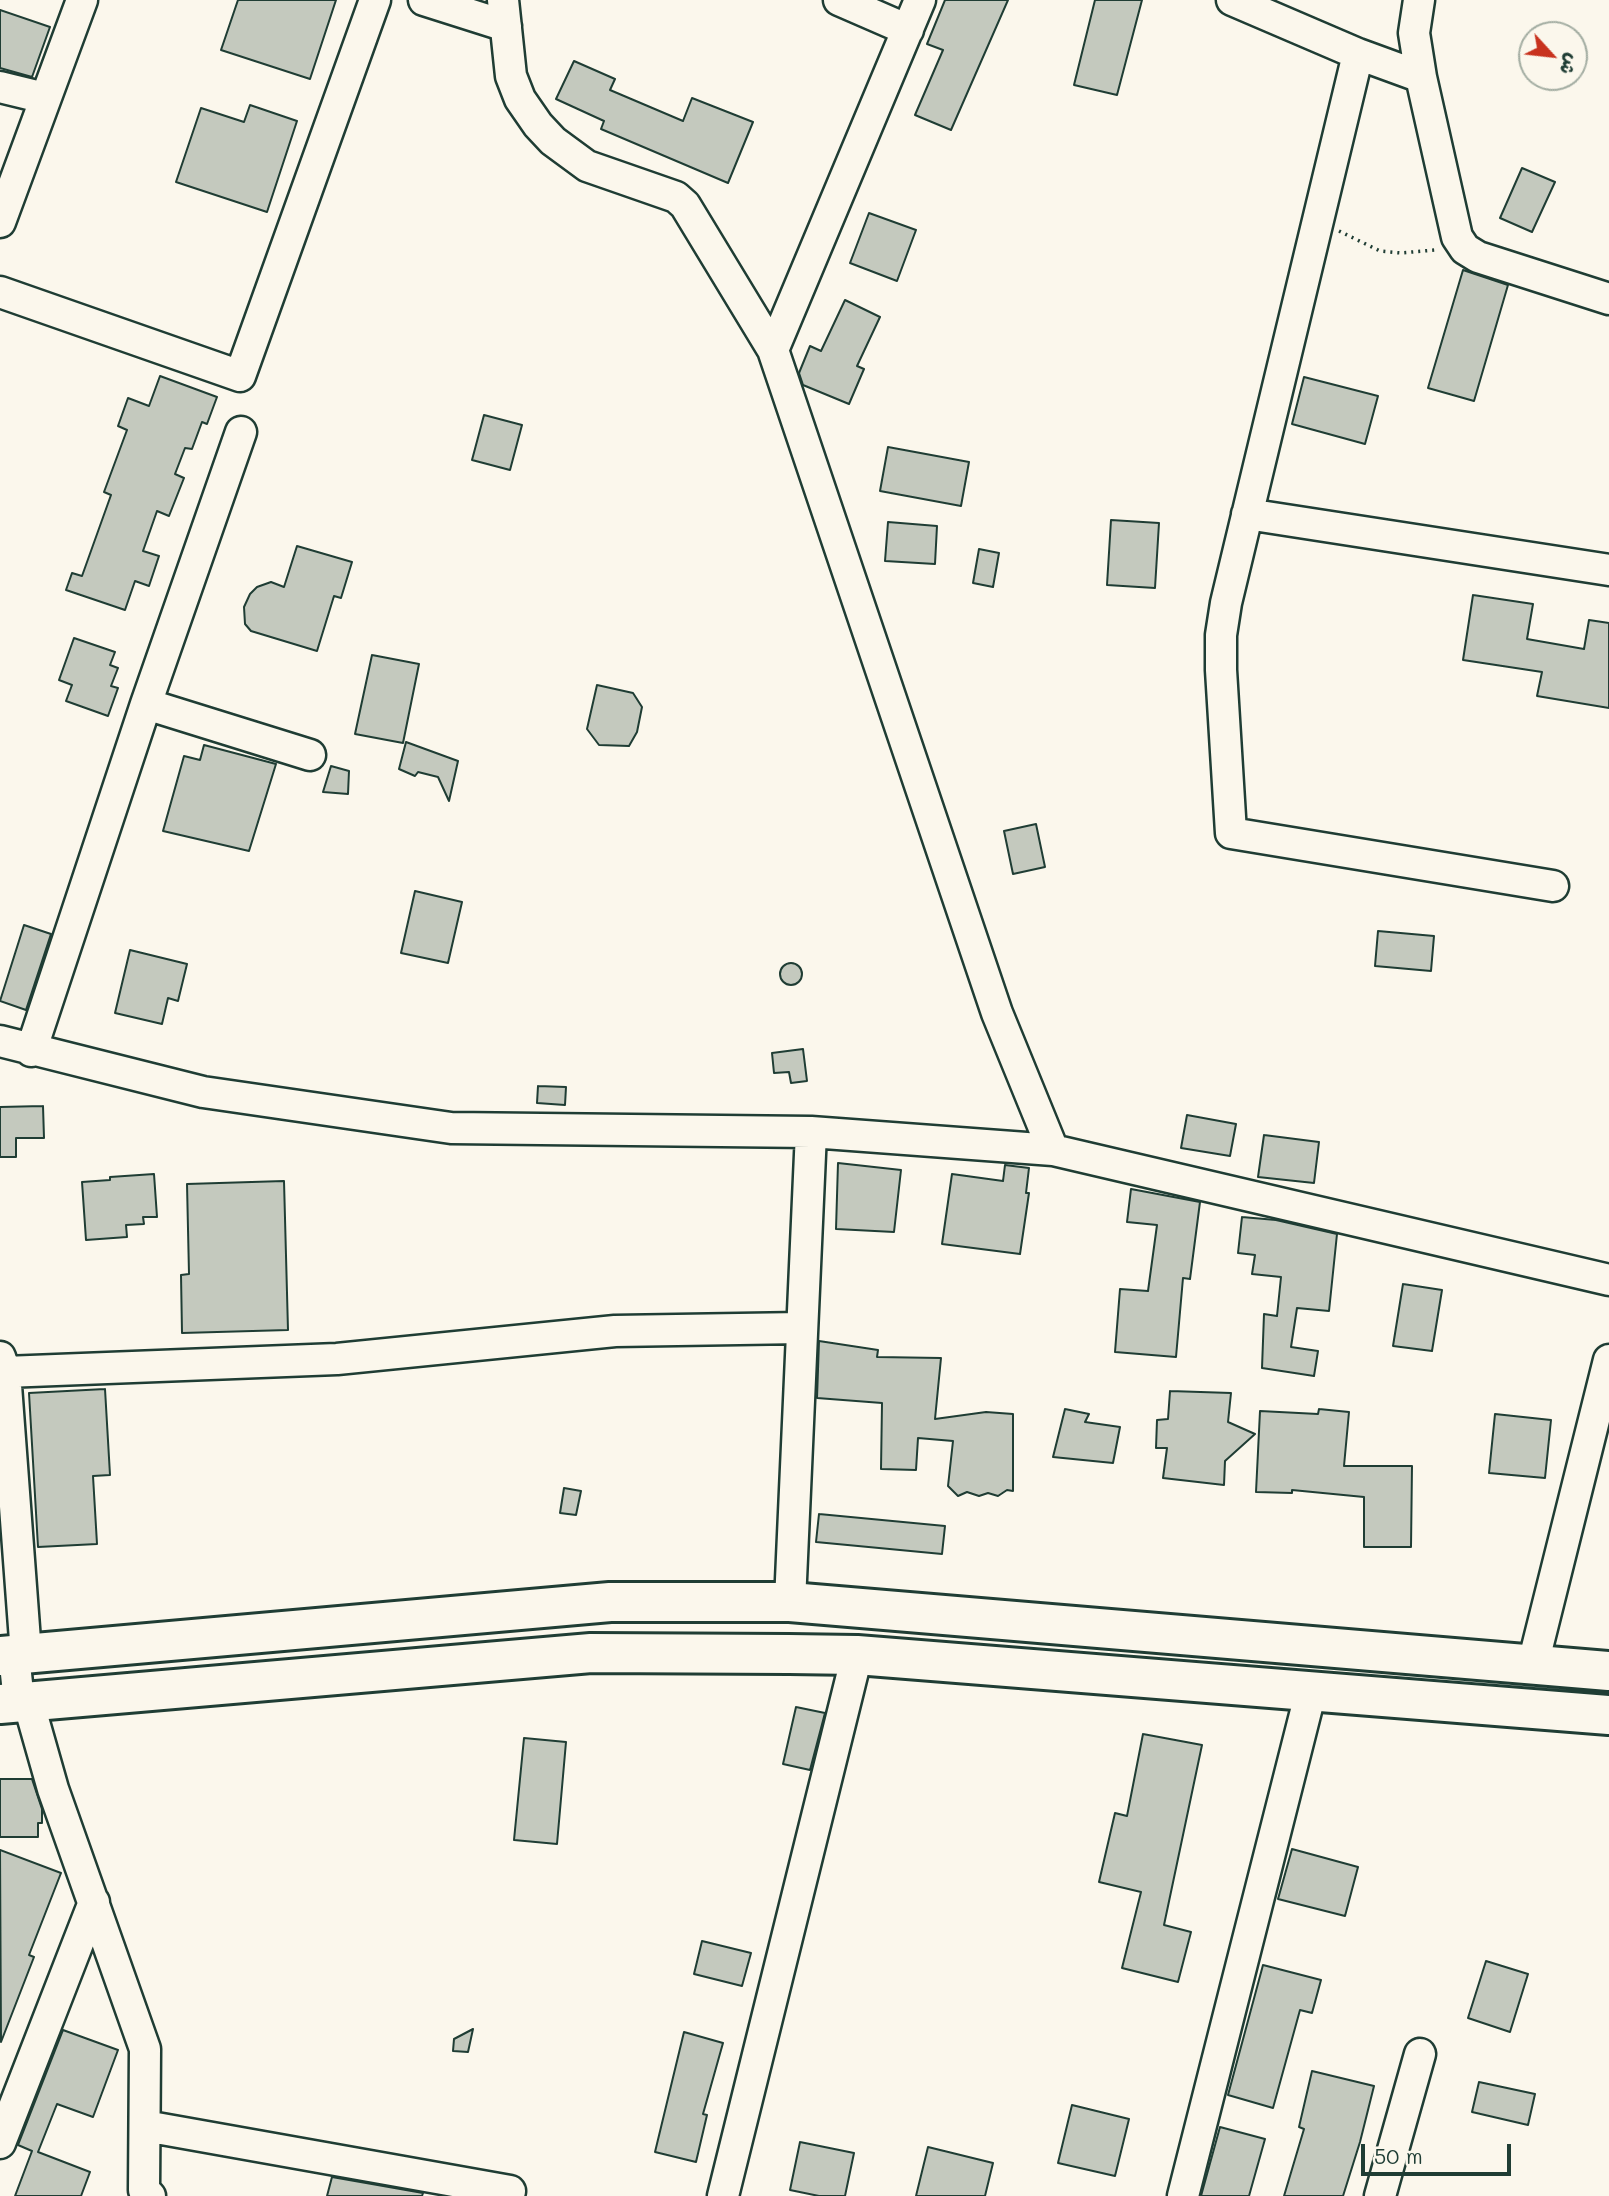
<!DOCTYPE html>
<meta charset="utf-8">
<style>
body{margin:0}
#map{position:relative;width:1609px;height:2196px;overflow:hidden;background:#fbf7ec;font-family:Mali,"Playpen Sans Arabic",sans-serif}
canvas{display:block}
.north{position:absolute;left:1518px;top:21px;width:70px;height:70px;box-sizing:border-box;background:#fbf7ec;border:2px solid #a3ada2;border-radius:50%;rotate:117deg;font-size:19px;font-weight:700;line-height:28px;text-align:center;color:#1f3d34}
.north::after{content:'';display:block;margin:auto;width:24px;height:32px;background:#c8321e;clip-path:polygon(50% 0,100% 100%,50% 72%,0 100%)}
.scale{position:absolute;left:1361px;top:2144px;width:150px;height:32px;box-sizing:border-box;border:4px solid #1f3d34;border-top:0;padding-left:9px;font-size:21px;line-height:24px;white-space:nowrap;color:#1f3d34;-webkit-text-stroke:5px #fbf7ec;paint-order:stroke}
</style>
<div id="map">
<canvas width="1609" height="2196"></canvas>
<div class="north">ش</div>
<div class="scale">50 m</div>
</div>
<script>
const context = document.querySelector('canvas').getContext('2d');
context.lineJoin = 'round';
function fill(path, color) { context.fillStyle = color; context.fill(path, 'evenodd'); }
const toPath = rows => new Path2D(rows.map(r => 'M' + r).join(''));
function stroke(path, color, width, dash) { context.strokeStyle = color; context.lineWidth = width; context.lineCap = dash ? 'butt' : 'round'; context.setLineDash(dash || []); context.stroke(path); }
const building = toPath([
 [238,0,336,0,310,79,221,50,238,0],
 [945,0,1008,0,951,130,915,115,943,50,927,44,945,0],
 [1095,0,1142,0,1117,95,1074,85,1095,0],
 [0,10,50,27,32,77,0,68,0,10],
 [574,61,615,79,610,90,683,121,692,98,753,122,728,183,601,129,604,121,556,99,574,61],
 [250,105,297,121,267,212,176,182,201,108,244,122,250,105],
 [1522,168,1555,182,1532,232,1500,218,1522,168],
 [869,213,916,230,897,281,850,263,869,213],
 [1463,270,1508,285,1474,401,1428,388,1463,270],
 [845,300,880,317,857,366,864,369,849,404,803,385,799,373,810,346,821,351,845,300],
 [160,376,217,397,207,424,202,422,192,449,185,448,175,474,184,478,169,516,157,511,143,551,159,556,149,586,135,581,125,610,66,590,72,573,82,576,111,495,104,492,127,430,118,426,128,398,149,406,160,376],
 [1304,377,1378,396,1365,444,1292,424,1304,377],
 [484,415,522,425,510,470,472,460,484,415],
 [888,447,969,462,961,506,880,491,888,447],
 [1111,520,1159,523,1155,588,1107,585,1111,520],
 [888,522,937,526,935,564,885,561,888,522],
 [297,546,352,562,341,598,334,596,317,651,251,631,245,624,244,607,250,594,257,587,271,582,284,587,297,546],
 [979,549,999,553,993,587,973,583,979,549],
 [1473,595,1533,604,1527,639,1584,649,1589,620,1609,623,1609,708,1537,696,1542,672,1463,660,1473,595],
 [74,638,115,652,110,665,118,668,111,686,118,688,108,716,66,701,72,685,59,680,74,638],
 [372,655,419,664,403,743,355,734,372,655],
 [597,685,633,693,642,707,637,732,629,746,599,745,587,729,597,685],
 [406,742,458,761,449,801,438,777,418,772,415,776,399,769,406,742],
 [204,745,276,764,249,851,163,831,184,756,200,760,204,745],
 [331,766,349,771,348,794,323,792,331,766],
 [1036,824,1045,867,1013,874,1004,831,1036,824],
 [415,891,462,902,448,963,401,953,415,891],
 [24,925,51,934,26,1010,0,1001,24,925],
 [1378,931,1434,936,1431,971,1375,966,1378,931],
 [130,950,187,964,178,1001,168,998,162,1024,115,1013,130,950],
 '780 974a11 11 0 1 1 22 0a11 11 0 1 1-22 0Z',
 [803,1049,807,1081,791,1083,789,1072,774,1073,772,1053,803,1049],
 [538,1086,566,1087,565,1105,537,1103,538,1086],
 [43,1106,44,1138,16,1138,16,1157,0,1157,0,1107,43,1106],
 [1187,1115,1236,1124,1230,1156,1181,1148,1187,1115],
 [1264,1135,1319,1142,1314,1183,1258,1177,1264,1135],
 [838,1163,901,1170,894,1232,836,1229,838,1163],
 [1005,1165,1029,1168,1026,1193,1029,1193,1020,1254,942,1244,952,1174,1003,1181,1005,1165],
 [154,1174,157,1217,143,1217,144,1224,126,1225,127,1237,86,1240,82,1182,110,1180,110,1177,154,1174],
 [284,1181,288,1330,182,1333,181,1275,189,1274,187,1184,284,1181],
 [1131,1189,1200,1202,1190,1279,1183,1278,1176,1357,1115,1352,1120,1289,1148,1291,1157,1225,1127,1222,1131,1189],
 [1242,1217,1276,1220,1337,1234,1329,1311,1297,1308,1291,1347,1318,1351,1314,1376,1262,1368,1264,1314,1277,1316,1281,1277,1252,1274,1255,1255,1238,1253,1242,1217],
 [1403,1284,1442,1290,1432,1351,1393,1346,1403,1284],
 [819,1341,878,1350,877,1357,941,1358,935,1419,986,1412,1013,1414,1013,1491,1007,1490,998,1496,988,1493,979,1496,967,1492,958,1496,948,1486,953,1441,918,1438,916,1470,881,1469,882,1403,817,1398,819,1341],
 [105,1389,110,1475,93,1476,97,1544,38,1547,29,1393,105,1389],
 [1170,1391,1231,1393,1228,1422,1255,1434,1225,1461,1224,1485,1163,1478,1167,1448,1156,1448,1157,1420,1168,1419,1170,1391],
 [1065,1409,1089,1414,1085,1422,1120,1427,1113,1463,1053,1457,1065,1409],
 [1319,1409,1349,1412,1344,1466,1412,1466,1411,1547,1364,1547,1364,1497,1292,1490,1292,1493,1256,1492,1260,1411,1318,1414,1319,1409],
 [1495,1414,1551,1420,1545,1478,1489,1473,1495,1414],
 [564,1488,581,1491,576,1515,560,1513,564,1488],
 [819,1514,945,1526,942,1554,816,1542,819,1514],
 [796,1707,825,1713,810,1770,783,1764,796,1707],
 [1143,1734,1202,1745,1164,1925,1191,1932,1178,1982,1122,1968,1141,1892,1099,1882,1115,1813,1127,1816,1143,1734],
 [524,1738,566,1742,557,1844,514,1840,524,1738],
 [0,1779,32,1779,42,1809,42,1823,38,1823,38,1837,0,1837,0,1779],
 [1292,1849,1358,1867,1345,1916,1278,1899,1292,1849],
 [0,1850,61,1873,29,1955,34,1957,1,2042,0,1850],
 [702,1941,751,1953,742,1986,694,1974,702,1941],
 [1486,1961,1528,1974,1510,2032,1468,2018,1486,1961],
 [1263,1965,1321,1980,1312,2013,1300,2010,1273,2108,1228,2095,1263,1965],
 [473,2029,468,2052,453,2051,454,2039,473,2029],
 [63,2030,118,2050,93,2117,57,2104,38,2152,90,2172,81,2196,15,2196,32,2151,18,2145,63,2030],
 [684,2032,723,2043,703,2114,707,2115,696,2162,655,2152,684,2032],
 [1312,2071,1374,2086,1360,2142,1343,2196,1284,2196,1304,2129,1299,2127,1312,2071],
 [1479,2082,1535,2094,1528,2125,1472,2112,1479,2082],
 [1072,2105,1129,2119,1115,2176,1058,2163,1072,2105],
 [1220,2127,1265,2139,1249,2196,1201,2196,1220,2127],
 [800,2142,854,2153,845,2196,819,2196,790,2190,800,2142],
 [928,2147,993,2163,985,2196,916,2196,928,2147],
 [332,2177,423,2193,422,2196,327,2196,332,2177]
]);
fill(building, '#c4c9be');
stroke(building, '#1f3d34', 2);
const minor = toPath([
 [424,0,506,26],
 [503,0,511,76,520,99,538,125,553,141,587,166,676,197,685,205,773,350,997,1013,1053,1150],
 [839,0,908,30],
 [1232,0,1358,54,1226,603,1221,635,1221,670,1231,833,1553,886],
 [1419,0,1414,33,1421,77],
 [1358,54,1421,77,1457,237,1465,249,1478,257,1609,299],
 [0,87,45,98],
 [0,222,82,0],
 [0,292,240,376,375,0],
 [773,350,920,0],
 [1247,514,1609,570],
 [146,704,310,755],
 [0,1041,203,1092,451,1128,811,1132,1053,1150,1609,1280],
 [31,1051,146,704,241,432],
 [0,1357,5,1372,26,1654],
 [5,1372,337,1359,615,1331,801,1328],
 [790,1602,811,1132],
 [14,1655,19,1702],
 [1533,1664,1609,1360],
 [28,1701,53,1789,145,2049,144,2190,150,2196],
 [145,2126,510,2191],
 [0,2143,94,1902],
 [723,2196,857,1655],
 [1183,2196,1311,1691],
 [1380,2196,1420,2054]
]);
const highway = toPath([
 [0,1656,610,1602,790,1602,1609,1671],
 [0,1704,591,1653,789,1654,857,1655,1609,1715]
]);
stroke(minor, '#1f3d34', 35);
stroke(highway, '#1f3d34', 44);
stroke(toPath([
 [1339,231,1380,251,1401,253,1435,250]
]), '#1f3d34', 3.5, [2, 5]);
stroke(minor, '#fbf7ec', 30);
stroke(highway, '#fbf7ec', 38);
</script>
